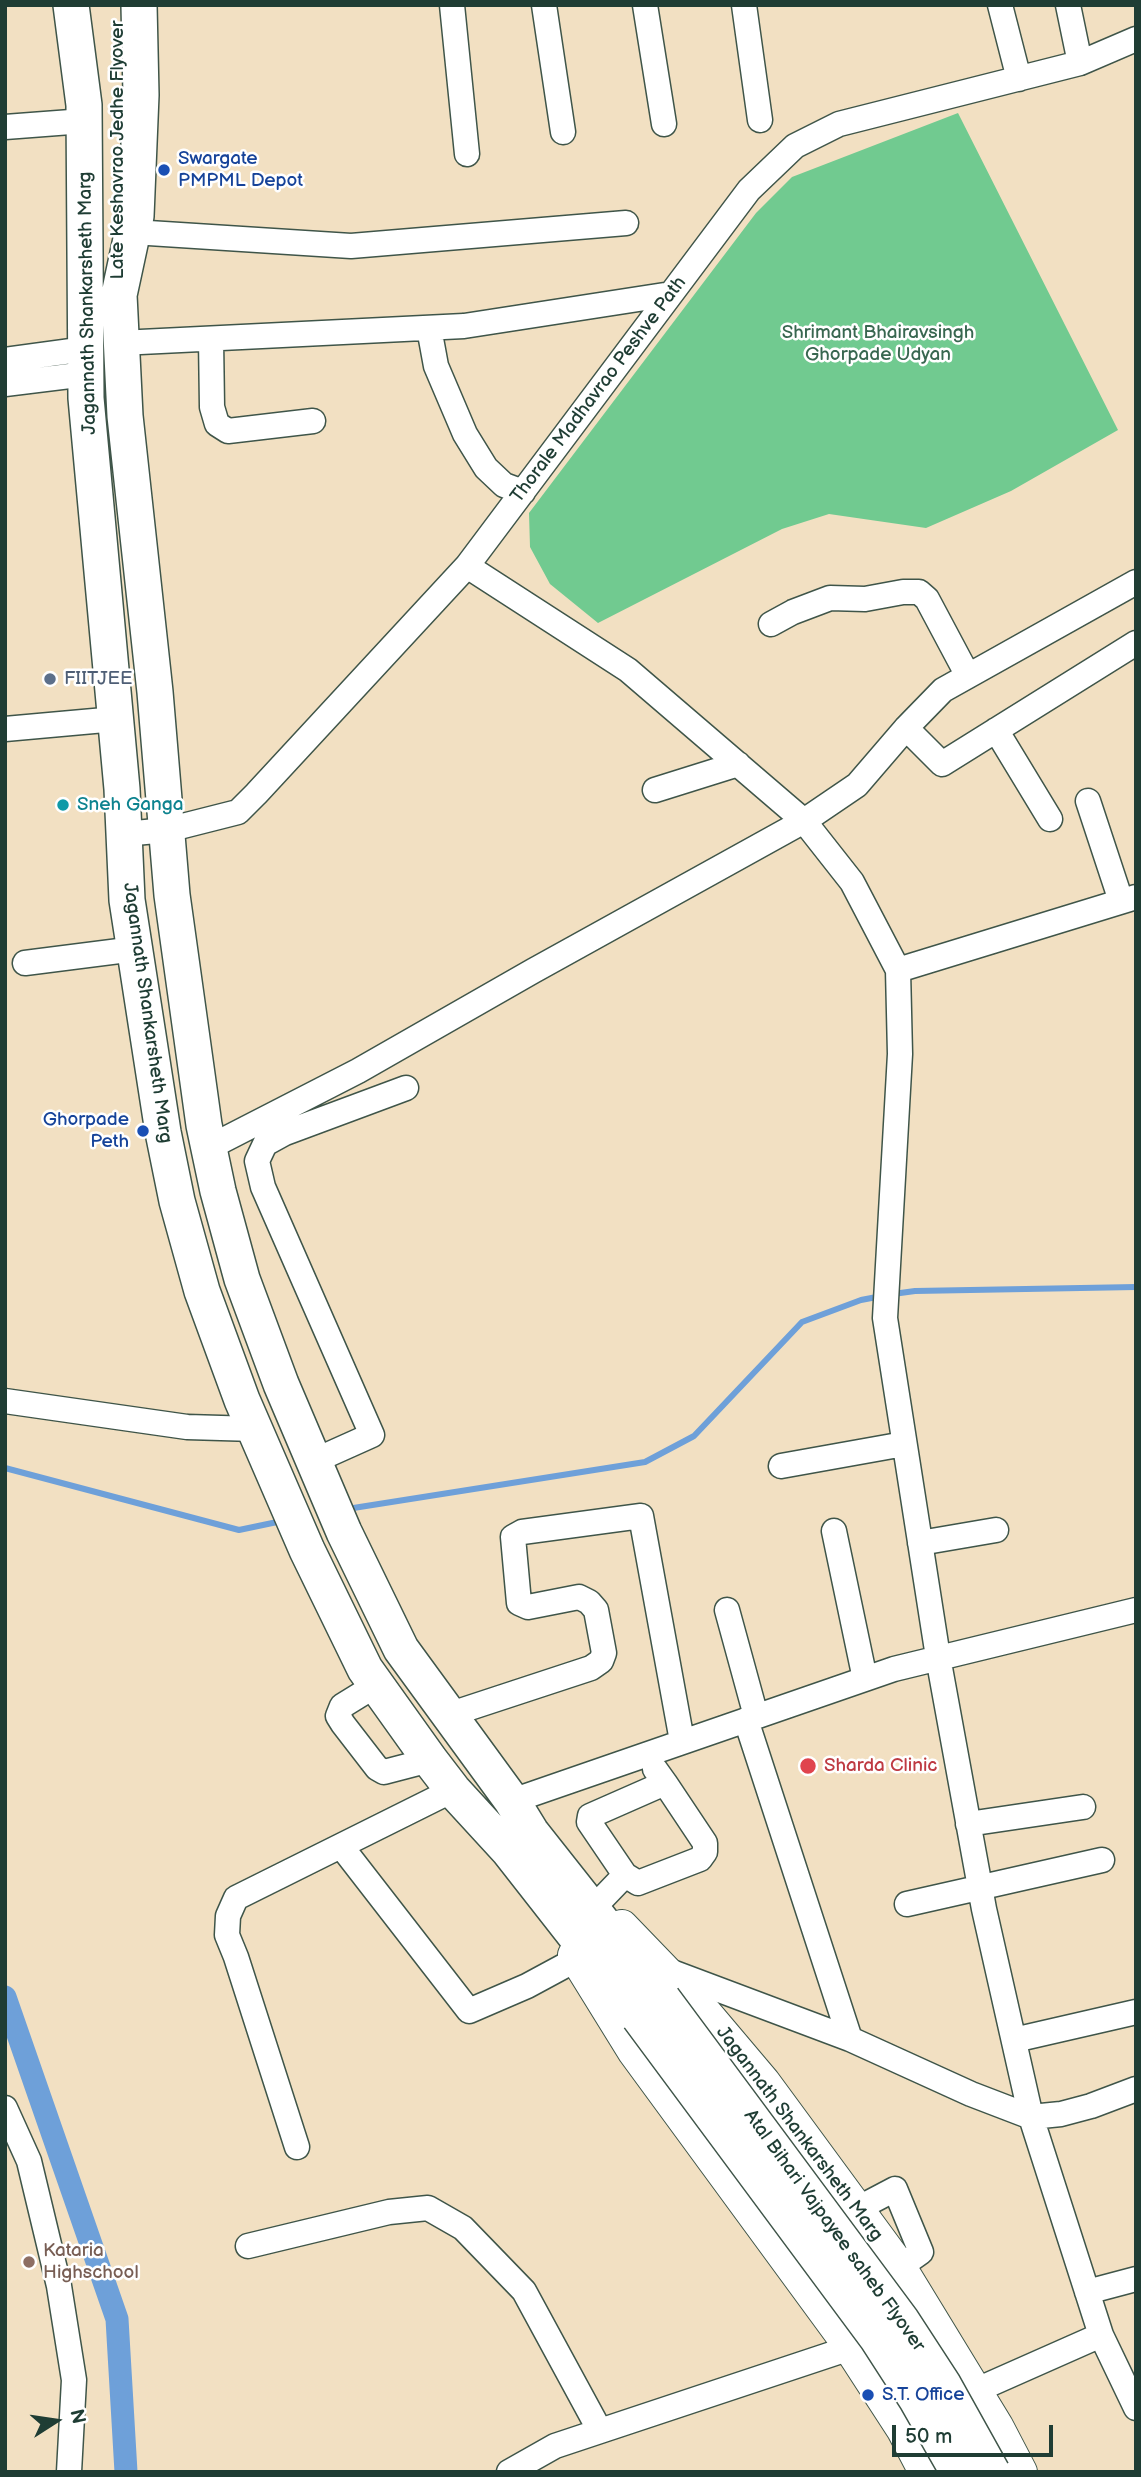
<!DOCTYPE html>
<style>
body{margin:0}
#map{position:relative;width:1141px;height:2477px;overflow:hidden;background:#f2e0c2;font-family:"Balsamiq Sans",sans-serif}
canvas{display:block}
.frame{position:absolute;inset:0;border:7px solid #1f3d34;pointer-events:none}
.north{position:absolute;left:21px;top:2386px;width:70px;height:70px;-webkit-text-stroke:5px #fff;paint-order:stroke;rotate:78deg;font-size:19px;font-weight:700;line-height:28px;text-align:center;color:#1f3d34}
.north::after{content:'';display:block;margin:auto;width:24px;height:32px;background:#1f3d34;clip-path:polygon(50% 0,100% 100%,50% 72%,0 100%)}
.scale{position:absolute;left:892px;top:2425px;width:161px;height:32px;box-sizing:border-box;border:4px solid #1f3d34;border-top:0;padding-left:9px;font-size:21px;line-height:24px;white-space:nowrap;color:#1f3d34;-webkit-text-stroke:5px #fff;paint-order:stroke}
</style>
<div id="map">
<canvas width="1141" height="2477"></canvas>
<div class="frame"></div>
<div class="north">N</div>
<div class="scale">50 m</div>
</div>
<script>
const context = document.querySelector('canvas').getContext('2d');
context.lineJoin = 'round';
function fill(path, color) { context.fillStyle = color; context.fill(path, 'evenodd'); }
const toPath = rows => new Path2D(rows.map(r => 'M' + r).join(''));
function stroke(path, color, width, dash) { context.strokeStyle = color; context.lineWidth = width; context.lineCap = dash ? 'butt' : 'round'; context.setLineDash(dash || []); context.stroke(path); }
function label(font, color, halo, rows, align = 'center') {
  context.font = font + ' "Balsamiq Sans",sans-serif'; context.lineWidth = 5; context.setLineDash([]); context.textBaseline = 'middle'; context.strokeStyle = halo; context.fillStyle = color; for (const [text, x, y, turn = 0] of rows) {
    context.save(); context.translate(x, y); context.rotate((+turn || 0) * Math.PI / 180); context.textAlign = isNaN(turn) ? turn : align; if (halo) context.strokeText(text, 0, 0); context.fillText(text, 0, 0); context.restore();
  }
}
fill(toPath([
 [958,113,1118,430,1011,491,926,528,829,514,782,529,598,623,550,584,530,547,529,513,756,213,792,177]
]), '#71ca90');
stroke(toPath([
 [893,1294,915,1291,1136,1287],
 [5,1468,239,1530,282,1521],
 [347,1509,645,1462,694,1436,802,1322,861,1300,882,1296]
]), '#6ea0d9', 6);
stroke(toPath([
 [5,1997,117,2319,126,2472]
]), '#6ea0d9', 23);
const minor = toPath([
 [452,5,467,154],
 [544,5,563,132],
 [645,5,664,124],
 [744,5,760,120],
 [1000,5,1019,79],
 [1068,5,1080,63],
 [5,127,84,121],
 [133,232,351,246,626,223],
 [429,328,436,366,465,434,486,468,504,485,523,492],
 [211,339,212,407,217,424,228,431,313,421],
 [120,343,464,326,671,294],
 [5,360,86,349],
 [5,384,86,374],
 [467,566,628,670,804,821,852,882,898,970,900,1054,885,1318,938,1657,984,1909,1031,2117,1101,2335,1136,2408],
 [771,624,793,612,830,598,865,599,903,592,919,592,927,599,968,676],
 [906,728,942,764,1136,643],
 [5,729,116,719],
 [996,730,1050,819],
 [655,790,738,764],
 [1088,801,1121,901],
 [124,834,167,830,238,812,256,794,467,566,749,190,795,146,839,124,1080,63,1136,39],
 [25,963,135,949],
 [898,970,1136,897],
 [208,1148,358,1071,533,971,804,821,857,785,906,728,943,690,1136,582],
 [5,1401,187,1427,255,1429],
 [314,1461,372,1435,263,1187,257,1161,265,1144,285,1133,406,1088],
 [781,1466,904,1444],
 [834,1531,865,1679],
 [920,1543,996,1530],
 [727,1610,756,1716],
 [376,1685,342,1706,338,1716,343,1724,377,1768,384,1772,430,1760],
 [448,1715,591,1668,601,1661,604,1653,596,1610,589,1602,579,1597,528,1607,519,1603,513,1537,522,1532,641,1516,682,1741],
 [746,1720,850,2039],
 [512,1801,894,1669,1136,1610],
 [968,1824,1083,1807],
 [341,1846,469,2011,527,1986,577,1959],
 [625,1875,589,1822,590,1816,665,1783,655,1769],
 [599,1902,625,1875,638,1883,700,1859,705,1852,705,1843,665,1783],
 [907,1904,1102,1860],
 [669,1971,850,2039,971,2094,1031,2117,1061,2114,1091,2106,1136,2089],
 [1014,2040,1136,2012],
 [5,2108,29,2161,59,2286,74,2380,69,2472],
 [297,2147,236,1957,227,1935,228,1916,236,1898,453,1790],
 [857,2209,895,2189,921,2252,900,2267],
 [248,2246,389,2212,428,2208,463,2228,524,2291,600,2431],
 [1087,2292,1136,2279],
 [961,2397,1101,2335],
 [509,2472,555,2446,850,2348]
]);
const major = toPath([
 [622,1926,704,2011,764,2082,900,2267,997,2426,1021,2472],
 [574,1955,634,2052,840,2333,903,2430,925,2472]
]);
const highway = toPath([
 [71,5,84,105,86,398,122,789,127,900,163,1132,177,1201,202,1291,242,1400,307,1550,365,1669,430,1760,453,1790,509,1851,639,2017],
 [139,5,141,95,136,216,119,295,125,416,155,692,172,895,204,1125,218,1191,242,1279,281,1384,344,1532,401,1649,512,1801,531,1832,663,1999]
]);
stroke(minor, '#3f5549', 27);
stroke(major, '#3f5549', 34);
stroke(highway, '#3f5549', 38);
stroke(minor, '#fff', 24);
stroke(major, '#fff', 32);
stroke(highway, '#fff', 35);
const highwayBridge = toPath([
 [663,1999,902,2321,943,2384,992,2472],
 [639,2017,877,2338,917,2400,958,2472]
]);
stroke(highwayBridge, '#3f5549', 38, []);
stroke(highwayBridge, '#fff', 35);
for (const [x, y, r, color] of [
 [164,170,7,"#1a4fb4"],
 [50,679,7,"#5c6f8a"],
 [63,805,7,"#0f9aa8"],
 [143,1131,7,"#1a4fb4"],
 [808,1766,9,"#e0444e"],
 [29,2262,7,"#8d6e63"],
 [868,2395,7,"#1a4fb4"]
]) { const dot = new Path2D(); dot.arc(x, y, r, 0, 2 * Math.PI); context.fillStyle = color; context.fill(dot); stroke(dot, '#fff', 2.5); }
label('19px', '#1f3d34', '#fff', [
 ["Late Keshavrao Jedhe Flyover",118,150,-90],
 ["Jagannath Shankarsheth Marg",88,303,-91],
 ["Thorale Madhavrao Peshve Path",599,390,-53],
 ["Jagannath Shankarsheth Marg",147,1013,82],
 ["Jagannath Shankarsheth Marg",799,2134,53],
 ["Atal Bihari Vajpayee saheb Flyover",834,2231,54]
]);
label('19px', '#164399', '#fff', [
 ["Swargate",178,159],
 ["PMPML Depot",178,181],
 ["Ghorpade",129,1120,"right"],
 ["Peth",129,1142,"right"],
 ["S.T. Office",882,2395]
], 'left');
label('19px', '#386750', '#fff', [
 ["Shrimant Bhairavsingh",878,333],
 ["Ghorpade Udyan",878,355]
]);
label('19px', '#4e5e75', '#fff', [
 ["FIITJEE",64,679]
], 'left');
label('19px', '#0d838f', '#fff', [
 ["Sneh Ganga",77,805]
], 'left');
label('19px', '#be3a42', '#fff', [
 ["Sharda Clinic",824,1766]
], 'left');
label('19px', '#785e54', '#fff', [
 ["Kataria",43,2251],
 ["Highschool",43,2273]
], 'left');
</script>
